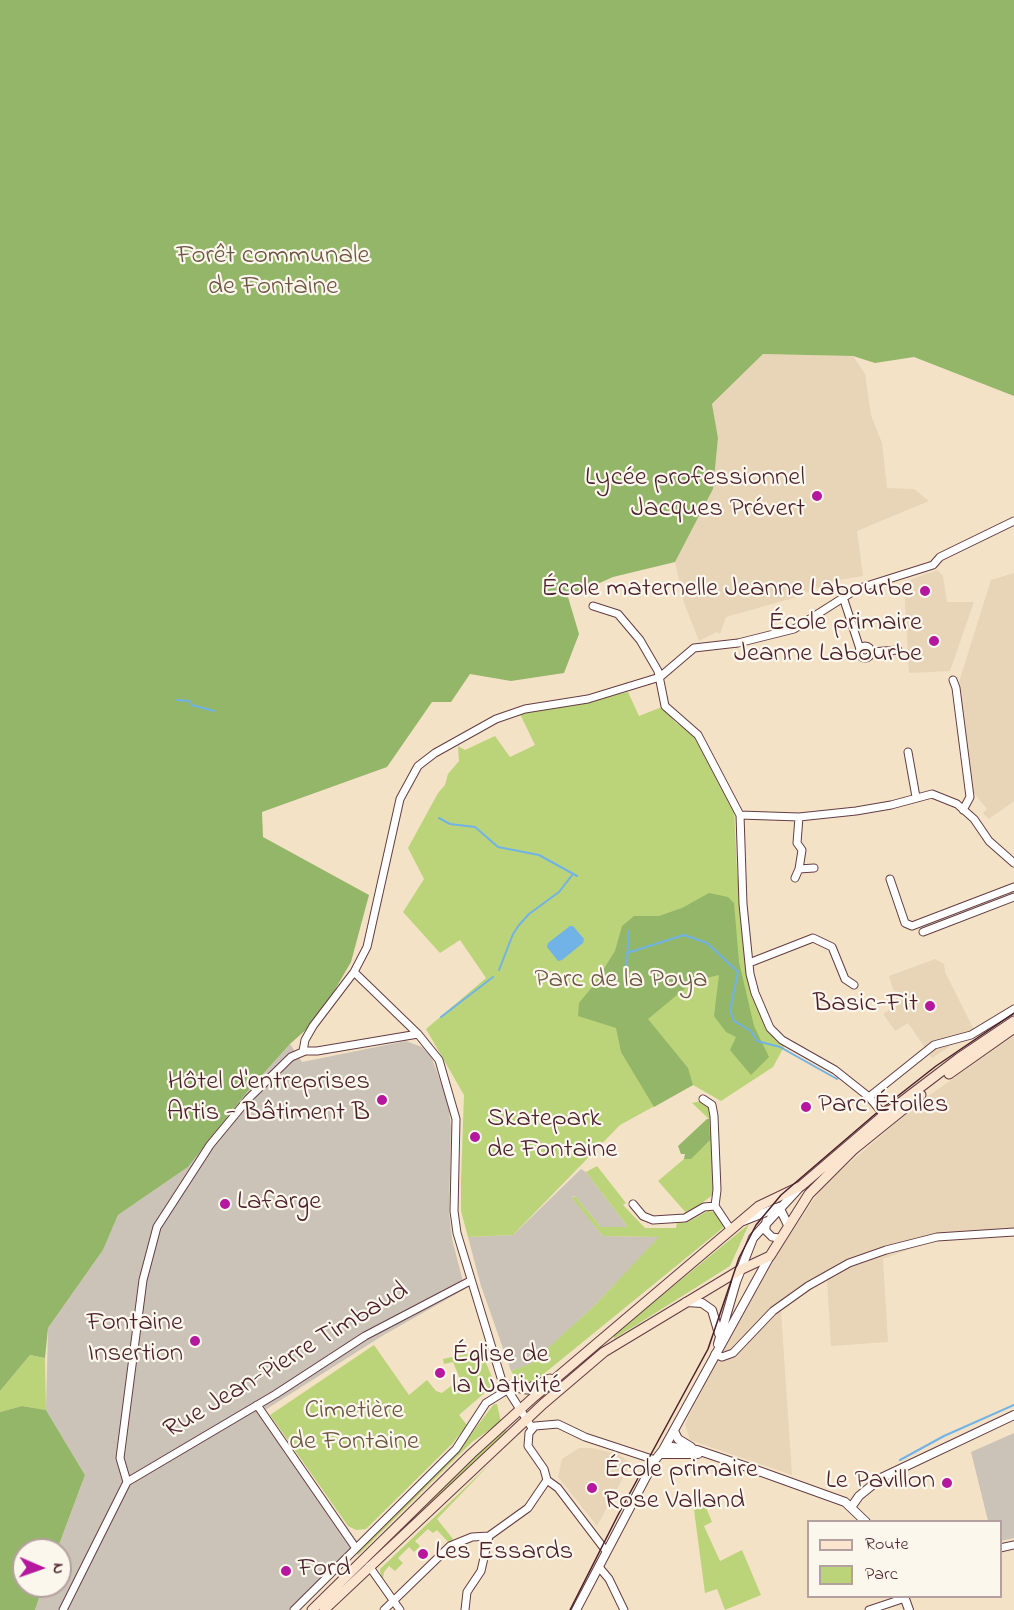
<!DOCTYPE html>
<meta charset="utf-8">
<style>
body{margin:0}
#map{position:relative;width:1014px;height:1610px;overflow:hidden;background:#f4e2c7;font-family:"Indie Flower",sans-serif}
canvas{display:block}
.legend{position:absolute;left:807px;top:1520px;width:195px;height:78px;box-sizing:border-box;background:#fbf7ec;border:2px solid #b4a19f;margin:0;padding:8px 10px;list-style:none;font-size:18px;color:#4a1f2b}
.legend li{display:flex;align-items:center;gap:12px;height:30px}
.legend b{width:30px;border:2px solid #b4a19f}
.north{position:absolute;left:12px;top:1538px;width:60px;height:60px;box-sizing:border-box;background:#fbf7ec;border:2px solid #b4a19f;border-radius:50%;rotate:92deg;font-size:16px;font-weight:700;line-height:24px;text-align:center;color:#4a1f2b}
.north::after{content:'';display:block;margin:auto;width:21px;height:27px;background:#b5179e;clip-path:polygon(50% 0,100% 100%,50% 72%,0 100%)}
</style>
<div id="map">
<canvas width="1014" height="1610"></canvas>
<ul class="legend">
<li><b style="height:8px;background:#fbe5cf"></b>Route</li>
<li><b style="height:16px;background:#bbd479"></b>Parc</li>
</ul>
<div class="north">N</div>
</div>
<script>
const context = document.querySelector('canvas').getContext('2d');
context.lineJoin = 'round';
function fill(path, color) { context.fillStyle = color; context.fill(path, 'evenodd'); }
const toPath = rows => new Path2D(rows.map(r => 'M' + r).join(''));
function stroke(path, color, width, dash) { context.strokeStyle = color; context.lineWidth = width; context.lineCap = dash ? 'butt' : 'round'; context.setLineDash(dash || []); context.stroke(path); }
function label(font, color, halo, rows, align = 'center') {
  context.font = font + ' "Indie Flower",sans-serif'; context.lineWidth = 4.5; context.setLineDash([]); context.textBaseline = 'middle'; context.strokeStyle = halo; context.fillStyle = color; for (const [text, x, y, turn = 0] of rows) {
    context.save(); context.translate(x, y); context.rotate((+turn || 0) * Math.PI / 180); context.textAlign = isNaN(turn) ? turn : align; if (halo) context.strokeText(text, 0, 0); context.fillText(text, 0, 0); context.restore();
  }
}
fill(toPath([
 [763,354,853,356,865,374,871,415,882,443,887,488,914,489,929,501,857,531,863,576,833,581,797,597,726,617,720,634,717,632,699,641,684,603,675,562,713,489,718,438,712,405],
 [937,570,943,576,947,602,974,602,950,671,909,673,904,585,912,579],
 [1014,573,1014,801,989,819,983,813,987,809,973,792,959,682,991,580],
 [935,959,944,964,945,972,974,1030,932,1058,908,1023,895,1031,883,1014,898,1005,889,976],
 [1014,1036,1014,1235,935,1240,883,1259,888,1342,831,1346,827,1279,781,1311,792,1475,690,1440,685,1424,696,1401,779,1251,823,1186,921,1101],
 [579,1448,592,1448,618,1454,631,1463,597,1526,558,1477,562,1459]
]), '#e8d4b7');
fill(toPath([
 [406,1041,422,1047,431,1056,448,1102,451,1128,449,1211,452,1239,465,1289,382,1336,265,1410,359,1544,292,1610,35,1610,43,1586,60,1586,60,1550,57,1550,85,1475,46,1410,48,1328,103,1250,118,1215,188,1167,247,1092,290,1044,302,1062],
 [581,1169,586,1172,628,1227,601,1227,575,1196,572,1197,603,1236,660,1237,595,1305,532,1364,511,1371,481,1286,468,1237,513,1235],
 [1014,1433,1014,1538,1001,1541,1000,1522,988,1521,971,1452]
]), '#cbc3b8');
fill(toPath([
 [628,692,639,716,662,707,676,723,692,733,734,807,737,872,750,992,764,1024,785,1045,773,1067,721,1101,693,1085,620,1125,513,1235,468,1237,461,1211,461,1181,464,1095,426,1029,486,978,460,940,440,953,403,912,424,879,408,848,438,793,445,785,448,774,459,761,458,746,465,750,495,736,510,757,535,745,519,712,563,707],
 [701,1101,708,1105,711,1111,714,1194,687,1214,658,1181,684,1159,691,1159,709,1119,692,1103],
 [597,1166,626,1203,623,1205,645,1228,676,1228,677,1222,686,1223,708,1211,716,1212,724,1227,535,1381,527,1384,518,1381,511,1371,532,1363,595,1305,659,1237,603,1236,572,1198,575,1196,601,1227,628,1227,586,1172],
 [749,1224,730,1266,614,1339,614,1335],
 [374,1345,409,1395,427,1380,436,1391,442,1393,460,1379,453,1362,444,1364,443,1359,481,1351,495,1384,459,1415,467,1425,452,1444,366,1529,356,1530,348,1526,270,1415],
 [30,1355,45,1358,46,1410,22,1406,0,1412,0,1391],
 [494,1404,497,1404,501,1422,472,1442,358,1555,356,1553,457,1452],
 [505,1429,507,1432,401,1531,399,1529,473,1456],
 [492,1462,437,1519,453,1539,449,1543,437,1530,433,1533,428,1529,415,1541,420,1546,414,1552,409,1547,398,1558,403,1563,395,1571,389,1566,384,1572,383,1579,381,1577,380,1569],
 [705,1505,712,1522,704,1526,720,1561,742,1550,761,1595,725,1610,717,1589,705,1593,694,1510]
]), '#bbd479');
fill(toPath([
 [0,0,1014,0,1014,396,914,357,875,363,853,356,763,354,712,404,718,438,713,489,675,562,613,577,568,597,579,634,564,673,511,681,470,674,451,702,432,702,387,767,262,812,263,837,369,895,351,962,318,1019,290,1044,247,1092,188,1167,118,1215,103,1250,48,1328,45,1358,30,1355,0,1391],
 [709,893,728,897,734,903,739,962,754,1026,769,1057,751,1075,730,1050,736,1037,726,1032,714,1016,719,975,694,981,648,1019,688,1068,693,1085,654,1107,621,1052,616,1028,578,1016,579,1003,593,986,615,951,622,926,634,916,659,916,682,908],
 [707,1119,709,1119,710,1140,691,1159,684,1159,685,1154,681,1154,678,1146],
 [22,1406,46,1410,85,1475,57,1550,24,1550,24,1586,43,1586,35,1610,0,1610,0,1412]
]), '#94b669');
fill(toPath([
 [570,926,573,926,584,939,583,943,562,960,558,961,547,947,548,943]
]), '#71b3e6');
stroke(toPath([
 [177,700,189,701,192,705,214,711],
 [439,818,450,824,475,827,498,847,539,855,577,876],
 [627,953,684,935,707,943,738,972,730,1010,734,1021,751,1031,757,1041,780,1047,837,1079],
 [499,970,513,934,519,925,529,914,559,892,573,874],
 [626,976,629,931],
 [441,1017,493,977],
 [900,1460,944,1436,1014,1405]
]), '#71b3e6', 2);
const minor = toPath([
 [843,597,860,649],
 [593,606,618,614,640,640,658,671,665,706,698,735,740,815,743,904,750,974,755,993,770,1028,782,1040,835,1070,869,1097,884,1115,882,1119],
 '859 652a6 6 0 1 1 12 0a6 6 0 1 1-12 0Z',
 [871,652,898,650],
 [953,680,956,688,970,797,963,810],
 [908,752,916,797],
 [740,815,799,817,856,811,891,805,932,794,957,804,974,819,989,841,1014,863],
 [799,817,797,843,802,850,799,869,814,868],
 [795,878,799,869],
 [890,879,905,923,912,926,1014,887],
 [923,932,1014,897],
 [749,963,813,938,832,947,845,979,854,985],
 [354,972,418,1034,439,1060,456,1119,454,1211,457,1233,502,1381,532,1428],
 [303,1051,305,1040,313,1026,354,972,367,947,400,799,418,766,435,753,496,719,525,709,588,699,660,677,694,648,738,643,794,629,857,589,933,565,940,557,1014,521],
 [869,1097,934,1045,971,1035,1014,1009],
 [703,1099,712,1105,714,1116,717,1190,715,1206],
 [633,1204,643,1216,653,1220,685,1218,704,1207,715,1206,731,1230],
 [766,1221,766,1231,772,1237,779,1238],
 [715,1354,722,1357,733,1353,773,1311,808,1286,849,1263,886,1250,937,1237,1014,1232],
 [257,1405,355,1547],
 [127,1482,276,1394,365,1336,470,1281],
 [1000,1548,1014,1545],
 [606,1551,558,1488,547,1480,544,1469,528,1446,529,1433,535,1426,558,1424,585,1437,655,1460],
 [369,1566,400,1610],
 [599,1567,609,1579,624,1610],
 [63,1610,127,1482,120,1458,143,1280,157,1227,210,1145,248,1099,291,1057,305,1051,317,1051,418,1034],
 [294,1610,456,1449,486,1403,507,1390],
 [384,1610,450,1546,472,1537,489,1536],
 [465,1610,467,1592,481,1571,489,1536,528,1508,547,1480],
 [869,1610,905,1598]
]);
const tertiary = toPath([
 [779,1207,788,1225],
 [743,1221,776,1208],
 [686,1302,702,1303,712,1310,719,1334],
 [718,1344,736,1282,753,1238,799,1188],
 [674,1431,678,1439,691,1447],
 [663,1450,672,1447,697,1450,756,1470,845,1502,866,1522],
 [661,1454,698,1454],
 [852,1506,859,1496,881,1478,1014,1415],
 [904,1596,909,1610],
 [576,1610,655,1460,663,1450,770,1256]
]);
const secondary = toPath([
 [949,1074,1013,1029],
 [504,1385,527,1389,550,1379],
 [312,1610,471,1454,535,1396,759,1206,801,1186,884,1115,959,1058,1014,1021],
 [324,1610,543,1404,604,1352,740,1270,770,1256,809,1194,853,1150,921,1095]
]);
stroke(minor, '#643c42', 9);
stroke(tertiary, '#643c42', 10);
stroke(secondary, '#643c42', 11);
stroke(minor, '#fff', 7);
stroke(tertiary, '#fff', 8);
stroke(secondary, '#fbe5cf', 9);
stroke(toPath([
 [570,1610,618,1515,708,1349,739,1258,756,1225,781,1195,880,1110,936,1066,1014,1013]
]), '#4a1f2b', 1.5);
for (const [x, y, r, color] of [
 [817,496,6,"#b5179e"],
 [925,591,6,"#b5179e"],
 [934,641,6,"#b5179e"],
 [930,1006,6,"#b5179e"],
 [382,1100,6,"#b5179e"],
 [806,1107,6,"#b5179e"],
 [475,1137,6,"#b5179e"],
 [225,1204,6,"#b5179e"],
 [195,1341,6,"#b5179e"],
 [440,1373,6,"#b5179e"],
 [947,1483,6,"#b5179e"],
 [592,1488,6,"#b5179e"],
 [423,1554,6,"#b5179e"],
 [286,1571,6,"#b5179e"]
]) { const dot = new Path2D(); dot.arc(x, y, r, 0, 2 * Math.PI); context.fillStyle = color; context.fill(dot); stroke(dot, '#fbf7ec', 2); }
label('27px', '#6c5542', '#fbf7ec', [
 ["Forêt communale",273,258],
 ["de Fontaine",273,289],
 ["Parc de la Poya",621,982],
 ["Cimetière",354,1413],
 ["de Fontaine",354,1444]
]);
label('27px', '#4a1f2b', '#fbf7ec', [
 ["Lycée professionnel",805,480],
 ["Jacques Prévert",805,511],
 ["École maternelle Jeanne Labourbe",913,591],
 ["École primaire",922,625],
 ["Jeanne Labourbe",922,656],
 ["Basic-Fit",918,1006],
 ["Hôtel d'entreprises",370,1084],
 ["Artis - Bâtiment B",370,1115],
 ["Parc Étoiles",818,1107,"left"],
 ["Skatepark",487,1121,"left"],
 ["de Fontaine",487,1152,"left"],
 ["Lafarge",237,1204,"left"],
 ["Fontaine",183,1325],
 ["Insertion",183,1356],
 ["Église de",452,1357,"left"],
 ["la Nativité",452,1388,"left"],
 ["École primaire",604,1472,"left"],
 ["Rose Valland",604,1503,"left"],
 ["Le Pavillon",935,1483],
 ["Les Essards",435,1554,"left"],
 ["Ford",298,1571,"left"]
], 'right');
label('27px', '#4a1f2b', '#fbf7ec', [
 ["Rue Jean-Pierre Timbaud",287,1362,-31]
]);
</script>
